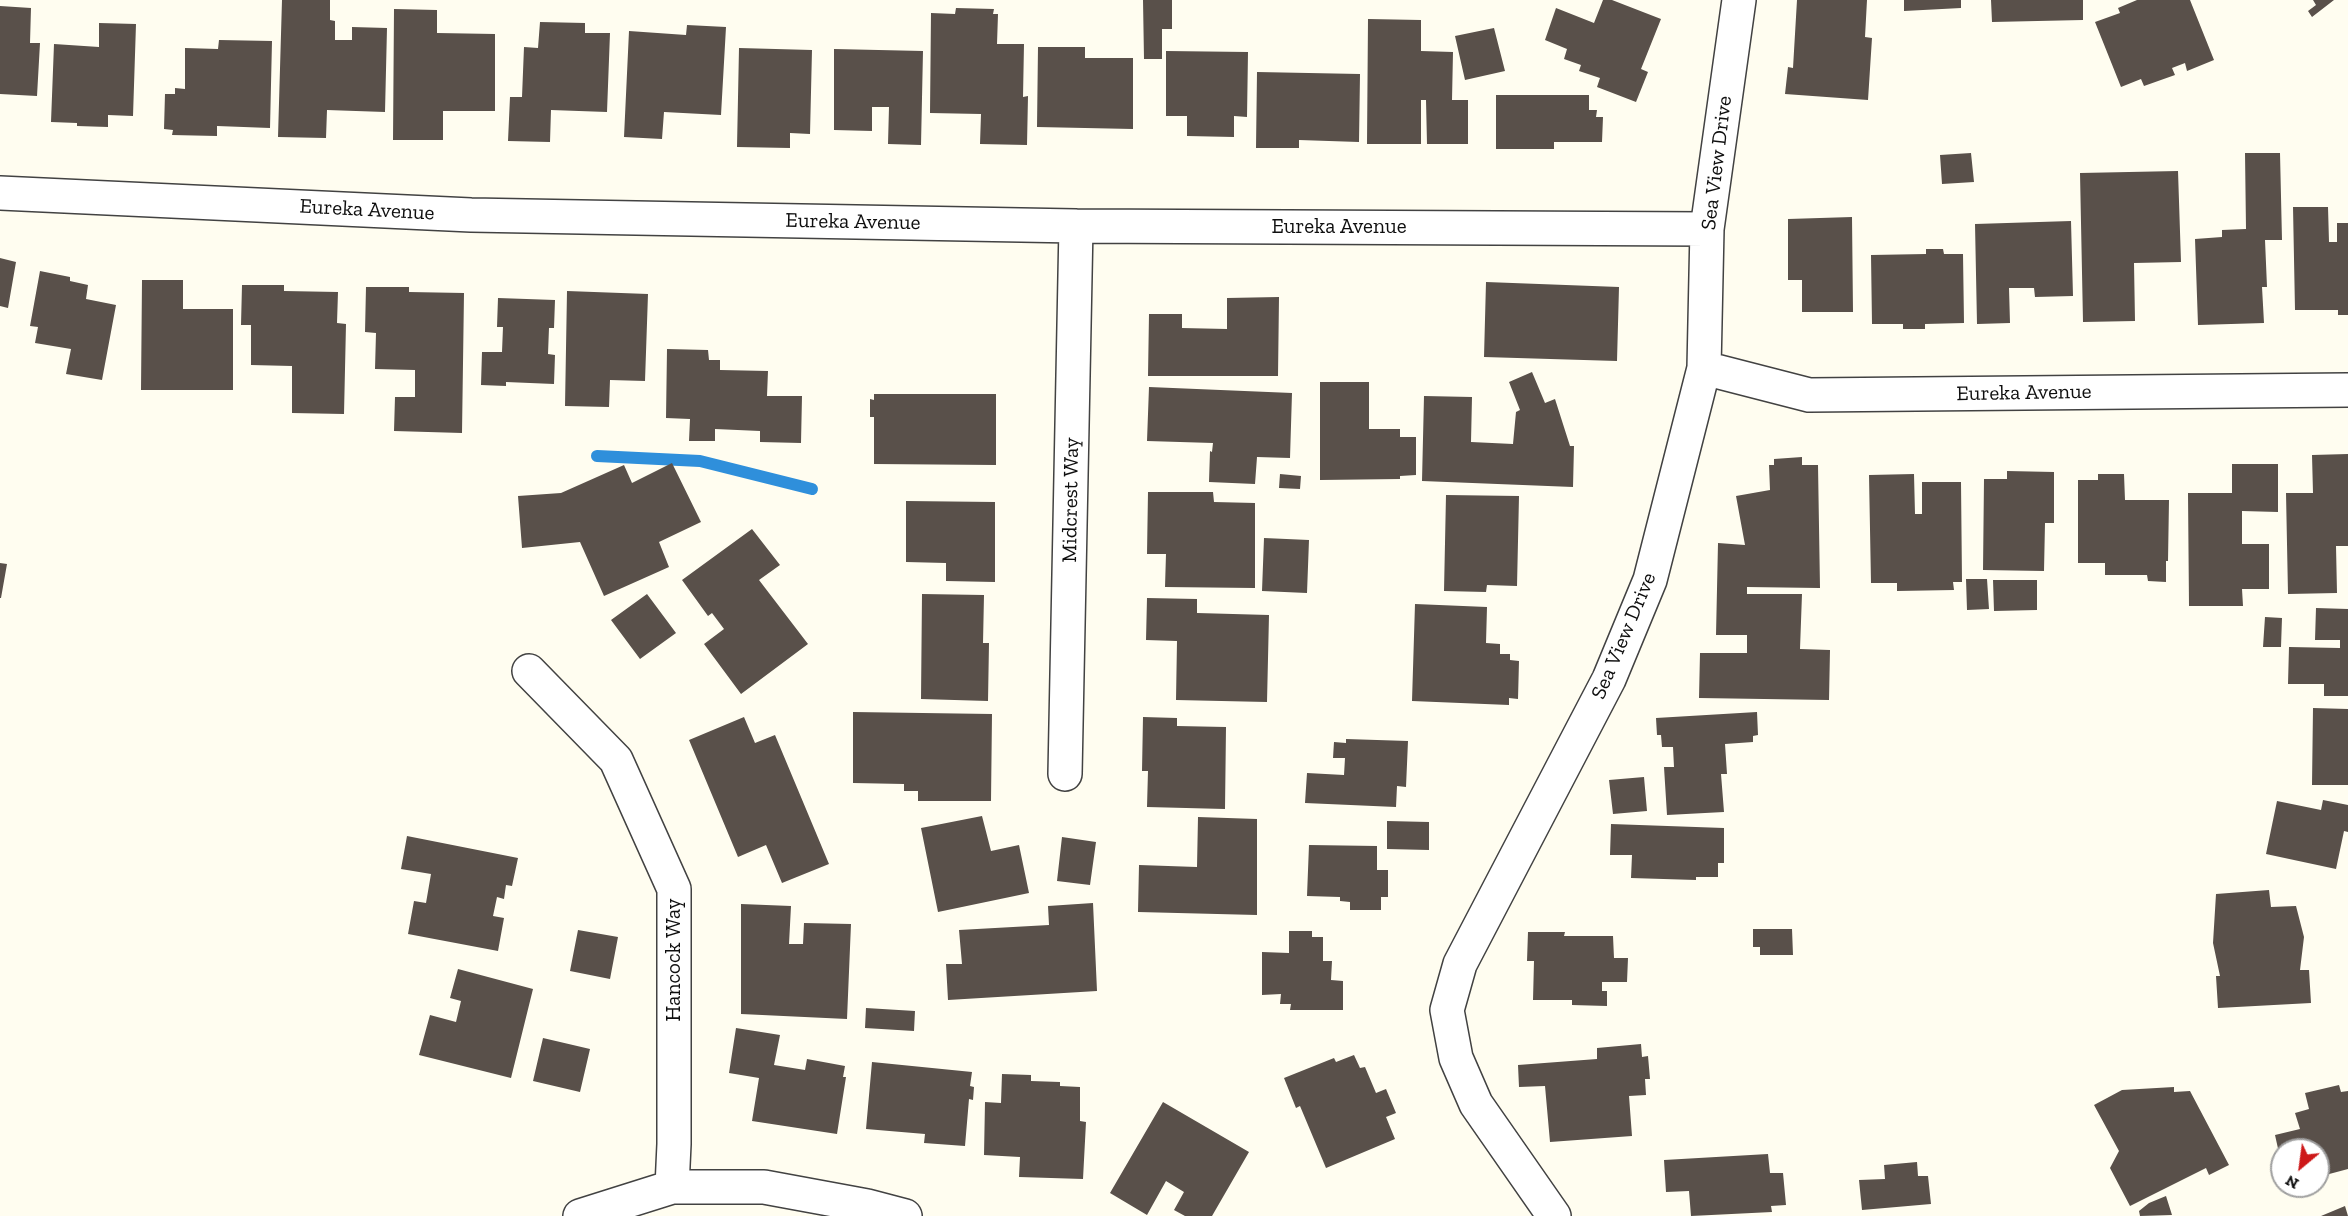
<!DOCTYPE html>
<style>
body{margin:0}
#map{position:relative;width:2348px;height:1216px;overflow:hidden;background:#fffdf0;font-family:"Zilla Slab",serif}
canvas{display:block}
.north{position:absolute;left:2270px;top:1138px;width:60px;height:60px;box-sizing:border-box;background:#fff;border:2px solid #9f9f9f;border-radius:50%;rotate:209deg;font-size:16px;font-weight:700;line-height:24px;text-align:center;color:#0f0f0f}
.north::after{content:'';display:block;margin:auto;width:21px;height:27px;background:#cd1819;clip-path:polygon(50% 0,100% 100%,50% 72%,0 100%)}
</style>
<div id="map">
<canvas width="2348" height="1216"></canvas>
<div class="north">N</div>
</div>
<script>
const context = document.querySelector('canvas').getContext('2d');
context.lineJoin = 'round';
const toPath = rows => new Path2D(rows.map(r => 'M' + r).join(''));
function stroke(path, color, width, dash) { context.strokeStyle = color; context.lineWidth = width; context.lineCap = dash ? 'butt' : 'round'; context.setLineDash(dash || []); context.stroke(path); }
function fill(path, color) { context.fillStyle = color; context.fill(path, 'evenodd'); }
function label(font, color, halo, rows, align = 'center') {
  context.font = font + ' "Zilla Slab",serif'; context.lineWidth = 6; context.setLineDash([]); context.textBaseline = 'middle'; context.strokeStyle = halo; context.fillStyle = color; for (const [text, x, y, turn = 0] of rows) {
    context.save(); context.translate(x, y); context.rotate((+turn || 0) * Math.PI / 180); context.textAlign = isNaN(turn) ? turn : align; if (halo) context.strokeText(text, 0, 0); context.fillText(text, 0, 0); context.restore();
  }
}
stroke(toPath([
 [597,456,700,461,812,489]
]), '#2f8fdb', 12);
fill(toPath([
 [282,0,330,0,330,20,335,21,335,40,352,40,352,27,387,28,385,112,327,110,326,138,278,137],
 [1143,0,1172,0,1172,29,1162,29,1162,59,1144,59],
 [1603,0,1612,0,1661,19,1641,69,1648,72,1636,102,1597,87,1600,78,1579,71,1581,65,1564,59,1567,49,1545,40,1556,8,1594,23],
 [1797,0,1867,0,1865,37,1872,38,1868,100,1785,94,1788,67,1793,68],
 [1904,0,1961,0,1961,8,1904,11],
 [1991,0,2083,0,2083,20,1992,22],
 [2137,0,2190,0,2214,60,2187,71,2185,63,2172,68,2175,75,2144,86,2141,79,2121,87,2095,22,2120,13,2118,8],
 [2313,0,2334,0,2312,17,2308,11,2316,5],
 [0,6,31,8,30,43,40,43,37,96,0,94],
 [956,8,994,9,993,14,998,14,997,44,1024,44,1023,97,1028,96,1027,145,980,144,981,114,930,113,931,13,955,14],
 [394,9,437,10,437,33,495,34,495,111,443,111,443,140,393,140],
 [1368,19,1421,20,1421,51,1453,52,1452,100,1468,100,1468,144,1427,144,1426,100,1421,100,1421,144,1367,144],
 [540,22,585,23,585,33,610,33,607,112,551,110,550,142,508,141,510,97,522,97,524,47,538,48],
 [99,23,136,24,133,116,108,115,108,127,77,126,77,123,51,122,54,44,99,47],
 [687,25,726,27,721,115,664,112,662,139,624,137,629,31,686,35],
 [1494,28,1505,71,1465,80,1455,36],
 [219,40,272,41,270,128,217,126,217,136,172,135,173,130,164,129,165,94,175,94,175,88,185,89,185,48,218,49],
 [1038,47,1085,47,1085,58,1133,58,1133,129,1037,127],
 [739,48,812,50,810,134,790,133,790,148,737,147],
 [834,49,923,51,921,145,888,144,889,107,872,107,872,131,834,130],
 [1166,51,1248,52,1247,117,1234,116,1234,137,1187,136,1187,116,1166,116],
 [1257,72,1360,74,1359,142,1299,140,1299,148,1256,148],
 [1496,95,1589,95,1589,110,1597,110,1596,117,1603,117,1602,142,1554,142,1554,149,1496,149],
 [1971,153,1974,182,1942,184,1940,155],
 [2245,153,2280,153,2282,240,2265,240,2267,287,2262,287,2264,323,2198,325,2195,239,2222,237,2222,230,2246,229],
 [2178,171,2181,262,2134,263,2135,321,2083,322,2080,173],
 [2293,207,2328,207,2329,242,2337,242,2337,223,2348,223,2348,315,2338,315,2338,310,2295,310],
 [1852,217,1853,312,1802,312,1802,280,1788,280,1788,219],
 [2071,221,2073,296,2035,297,2034,288,2009,288,2010,323,1977,324,1975,224],
 [1926,249,1943,249,1944,254,1963,254,1964,323,1925,324,1925,329,1903,329,1903,324,1872,324,1871,255,1926,254],
 [0,258,16,262,8,308,0,306],
 [40,271,70,277,70,281,88,285,86,299,116,305,102,380,66,374,71,349,35,343,38,327,30,326],
 [142,280,183,280,183,309,233,309,233,390,141,390],
 [1486,282,1619,287,1617,361,1484,357],
 [242,285,284,285,284,291,338,292,337,323,346,324,344,414,292,413,292,366,251,365,251,325,241,325],
 [366,287,409,287,409,292,464,293,462,433,394,431,395,397,415,397,415,370,375,369,376,333,365,332],
 [567,291,648,294,645,381,610,380,609,407,565,406],
 [1279,297,1278,376,1148,376,1149,314,1182,314,1182,328,1227,329,1227,298],
 [498,298,555,300,554,328,549,328,548,354,555,355,554,384,506,382,506,386,481,385,482,352,502,352,503,327,497,327],
 [667,349,708,350,709,360,720,360,720,370,768,371,767,396,802,396,801,443,760,442,760,431,715,429,715,441,689,441,690,419,666,418],
 [1532,372,1545,403,1555,399,1570,446,1574,446,1573,487,1422,481,1424,396,1472,397,1471,442,1513,444,1516,412,1520,410,1509,382],
 [1320,382,1369,382,1369,429,1400,429,1400,437,1416,437,1416,475,1400,476,1400,479,1320,480],
 [1149,387,1292,393,1290,458,1257,457,1255,484,1209,482,1210,451,1212,452,1213,443,1147,441],
 [874,394,996,394,996,465,874,464,874,417,870,417,870,399,874,400],
 [2348,454,2348,546,2336,546,2337,593,2288,594,2286,493,2313,493,2312,455],
 [1802,457,1802,465,1818,465,1820,588,1747,587,1747,594,1802,594,1800,649,1830,650,1829,700,1699,698,1700,653,1747,653,1747,635,1716,635,1718,543,1745,545,1736,496,1770,490,1769,465,1774,465,1774,459],
 [672,463,701,522,659,542,669,567,604,596,580,542,522,548,518,496,561,493,624,465,632,483],
 [2232,464,2278,464,2278,512,2242,511,2242,544,2269,544,2269,589,2242,589,2243,606,2189,606,2188,493,2232,493],
 [2007,471,2054,472,2054,523,2045,523,2044,571,1983,570,1984,479,2007,479],
 [1280,474,1301,476,1300,489,1279,488],
 [1914,474,1915,514,1922,514,1922,482,1961,482,1962,582,1953,582,1954,590,1897,591,1897,583,1871,583,1869,475],
 [2098,474,2124,474,2125,500,2169,500,2168,561,2166,561,2166,582,2148,581,2147,575,2105,575,2105,563,2078,563,2078,480,2098,480],
 [1148,492,1213,492,1214,502,1255,503,1255,588,1165,587,1166,554,1147,554],
 [1446,495,1519,496,1517,586,1487,585,1486,592,1444,591],
 [906,501,995,502,995,582,946,581,946,563,906,562],
 [752,529,780,565,759,580,808,644,741,694,704,644,724,629,712,613,708,616,682,580],
 [1264,538,1309,540,1307,593,1262,591],
 [0,563,7,564,1,598,0,598],
 [1966,579,1987,579,1989,609,1967,610],
 [1993,580,2037,580,2037,610,1994,611],
 [647,594,676,633,640,659,611,620],
 [922,594,984,595,983,643,989,643,988,701,921,699],
 [1147,598,1197,599,1197,613,1269,615,1267,702,1176,700,1177,641,1146,640],
 [1415,604,1487,607,1486,643,1500,644,1500,654,1510,654,1510,660,1519,661,1518,699,1509,698,1509,705,1412,701],
 [2316,608,2348,609,2348,696,2324,696,2324,684,2288,684,2289,647,2340,648,2340,640,2315,640],
 [2265,617,2282,618,2281,647,2263,647],
 [2313,708,2348,709,2348,785,2312,785],
 [853,712,992,714,991,801,918,801,918,791,904,791,904,784,853,783],
 [1757,712,1758,735,1753,736,1753,742,1725,744,1727,774,1721,774,1724,812,1667,815,1664,767,1674,767,1673,747,1662,747,1661,735,1657,735,1656,718],
 [744,717,755,743,775,735,829,864,782,883,766,845,738,857,689,740],
 [1143,717,1177,718,1177,726,1226,727,1225,809,1147,807,1148,771,1142,771],
 [1346,739,1408,741,1406,787,1397,786,1396,807,1305,803,1307,773,1344,775,1345,758,1333,758,1334,742,1346,743],
 [1644,777,1647,811,1613,814,1609,780],
 [2323,800,2348,805,2348,832,2344,831,2336,869,2266,854,2277,801,2321,810],
 [982,816,991,851,1019,845,1029,893,938,912,921,828],
 [1198,817,1257,819,1257,915,1138,912,1139,865,1197,867],
 [1387,821,1429,822,1429,850,1387,849],
 [1611,824,1724,828,1724,863,1718,863,1718,877,1696,877,1696,880,1631,878,1632,855,1610,855],
 [407,836,518,858,512,886,506,885,504,899,497,897,493,916,504,918,498,951,408,934,414,901,426,903,431,874,401,869],
 [1062,837,1096,842,1090,885,1057,881],
 [1309,845,1377,846,1377,870,1388,870,1388,897,1381,897,1381,910,1350,910,1350,902,1340,901,1340,897,1307,896],
 [2269,890,2271,907,2296,906,2304,937,2300,970,2309,970,2311,1003,2218,1008,2216,976,2220,976,2213,943,2216,894],
 [1093,903,1097,991,948,1000,946,964,962,964,959,930,1049,925,1048,906],
 [741,904,791,906,789,944,803,944,804,923,851,924,847,1019,741,1014],
 [1753,929,1792,929,1793,955,1760,955,1760,947,1753,947],
 [578,930,618,937,610,979,570,971],
 [1289,931,1312,931,1312,937,1323,937,1323,961,1332,961,1331,980,1343,981,1343,1010,1290,1010,1291,1004,1280,1004,1281,994,1262,995,1262,952,1289,953],
 [1528,932,1565,932,1564,936,1613,936,1614,958,1628,958,1627,982,1602,982,1602,991,1607,991,1607,1006,1572,1005,1572,1000,1533,1000,1534,961,1527,961],
 [458,969,533,989,511,1078,419,1055,430,1015,456,1022,461,1001,450,998],
 [866,1008,915,1011,914,1031,865,1028],
 [736,1028,780,1035,774,1065,805,1070,807,1059,845,1066,843,1077,846,1077,837,1134,752,1121,759,1078,729,1073],
 [543,1038,590,1049,580,1092,533,1081],
 [1641,1044,1642,1057,1648,1056,1650,1079,1645,1079,1646,1095,1629,1096,1632,1136,1550,1142,1545,1086,1519,1087,1518,1065,1597,1059,1597,1048],
 [1354,1055,1360,1068,1365,1067,1376,1093,1386,1089,1396,1113,1386,1117,1395,1139,1326,1168,1300,1106,1296,1108,1284,1078,1334,1058,1336,1062],
 [872,1062,972,1072,970,1086,974,1087,973,1100,969,1099,965,1146,924,1143,925,1134,866,1129],
 [1002,1074,1031,1075,1031,1081,1060,1082,1060,1086,1080,1087,1080,1121,1086,1122,1083,1179,1019,1177,1020,1157,984,1155,985,1102,1001,1103],
 [2339,1085,2341,1092,2348,1091,2348,1169,2318,1177,2318,1150,2306,1150,2305,1146,2282,1150,2279,1153,2275,1135,2300,1129,2295,1113,2309,1109,2305,1093],
 [2174,1087,2174,1092,2190,1091,2229,1165,2209,1175,2206,1168,2130,1206,2110,1168,2119,1151,2094,1105,2122,1090],
 [1163,1102,1249,1152,1212,1216,1185,1216,1174,1210,1184,1192,1166,1181,1147,1215,1110,1193],
 [1768,1154,1770,1173,1783,1173,1786,1205,1771,1206,1772,1212,1691,1216,1689,1191,1666,1192,1664,1160],
 [1917,1162,1918,1176,1928,1176,1931,1204,1862,1210,1859,1180,1885,1179,1884,1165],
 [2166,1196,2172,1215,2140,1216,2139,1211,2149,1203],
 [2345,1206,2348,1216,2321,1216]
]), '#59504a');
const minor = toPath([
 [0,193,471,215,1076,226,1707,229],
 [1704,368,1809,395,2348,390],
 [529,671,616,760,674,889,674,1144,672,1187],
 [1065,774,1076,226],
 [580,1216,672,1187,764,1187,867,1206,905,1216],
 [1554,1216,1476,1104,1456,1058,1447,1010,1460,964,1609,679,1650,580,1704,368,1707,229,1739,0]
]);
stroke(minor, '#424242', 36);
stroke(minor, '#fff', 33);
label('21px', '#0f0f0f', '#fff', [
 ["Sea View Drive",1717,163,-83],
 ["Eureka Avenue",367,210,3],
 ["Eureka Avenue",853,222,1],
 ["Eureka Avenue",1339,227],
 ["Eureka Avenue",2024,393,-1],
 ["Midcrest Way",1071,500,-89],
 ["Sea View Drive",1624,636,-67],
 ["Hancock Way",674,960,-90]
]);
</script>
